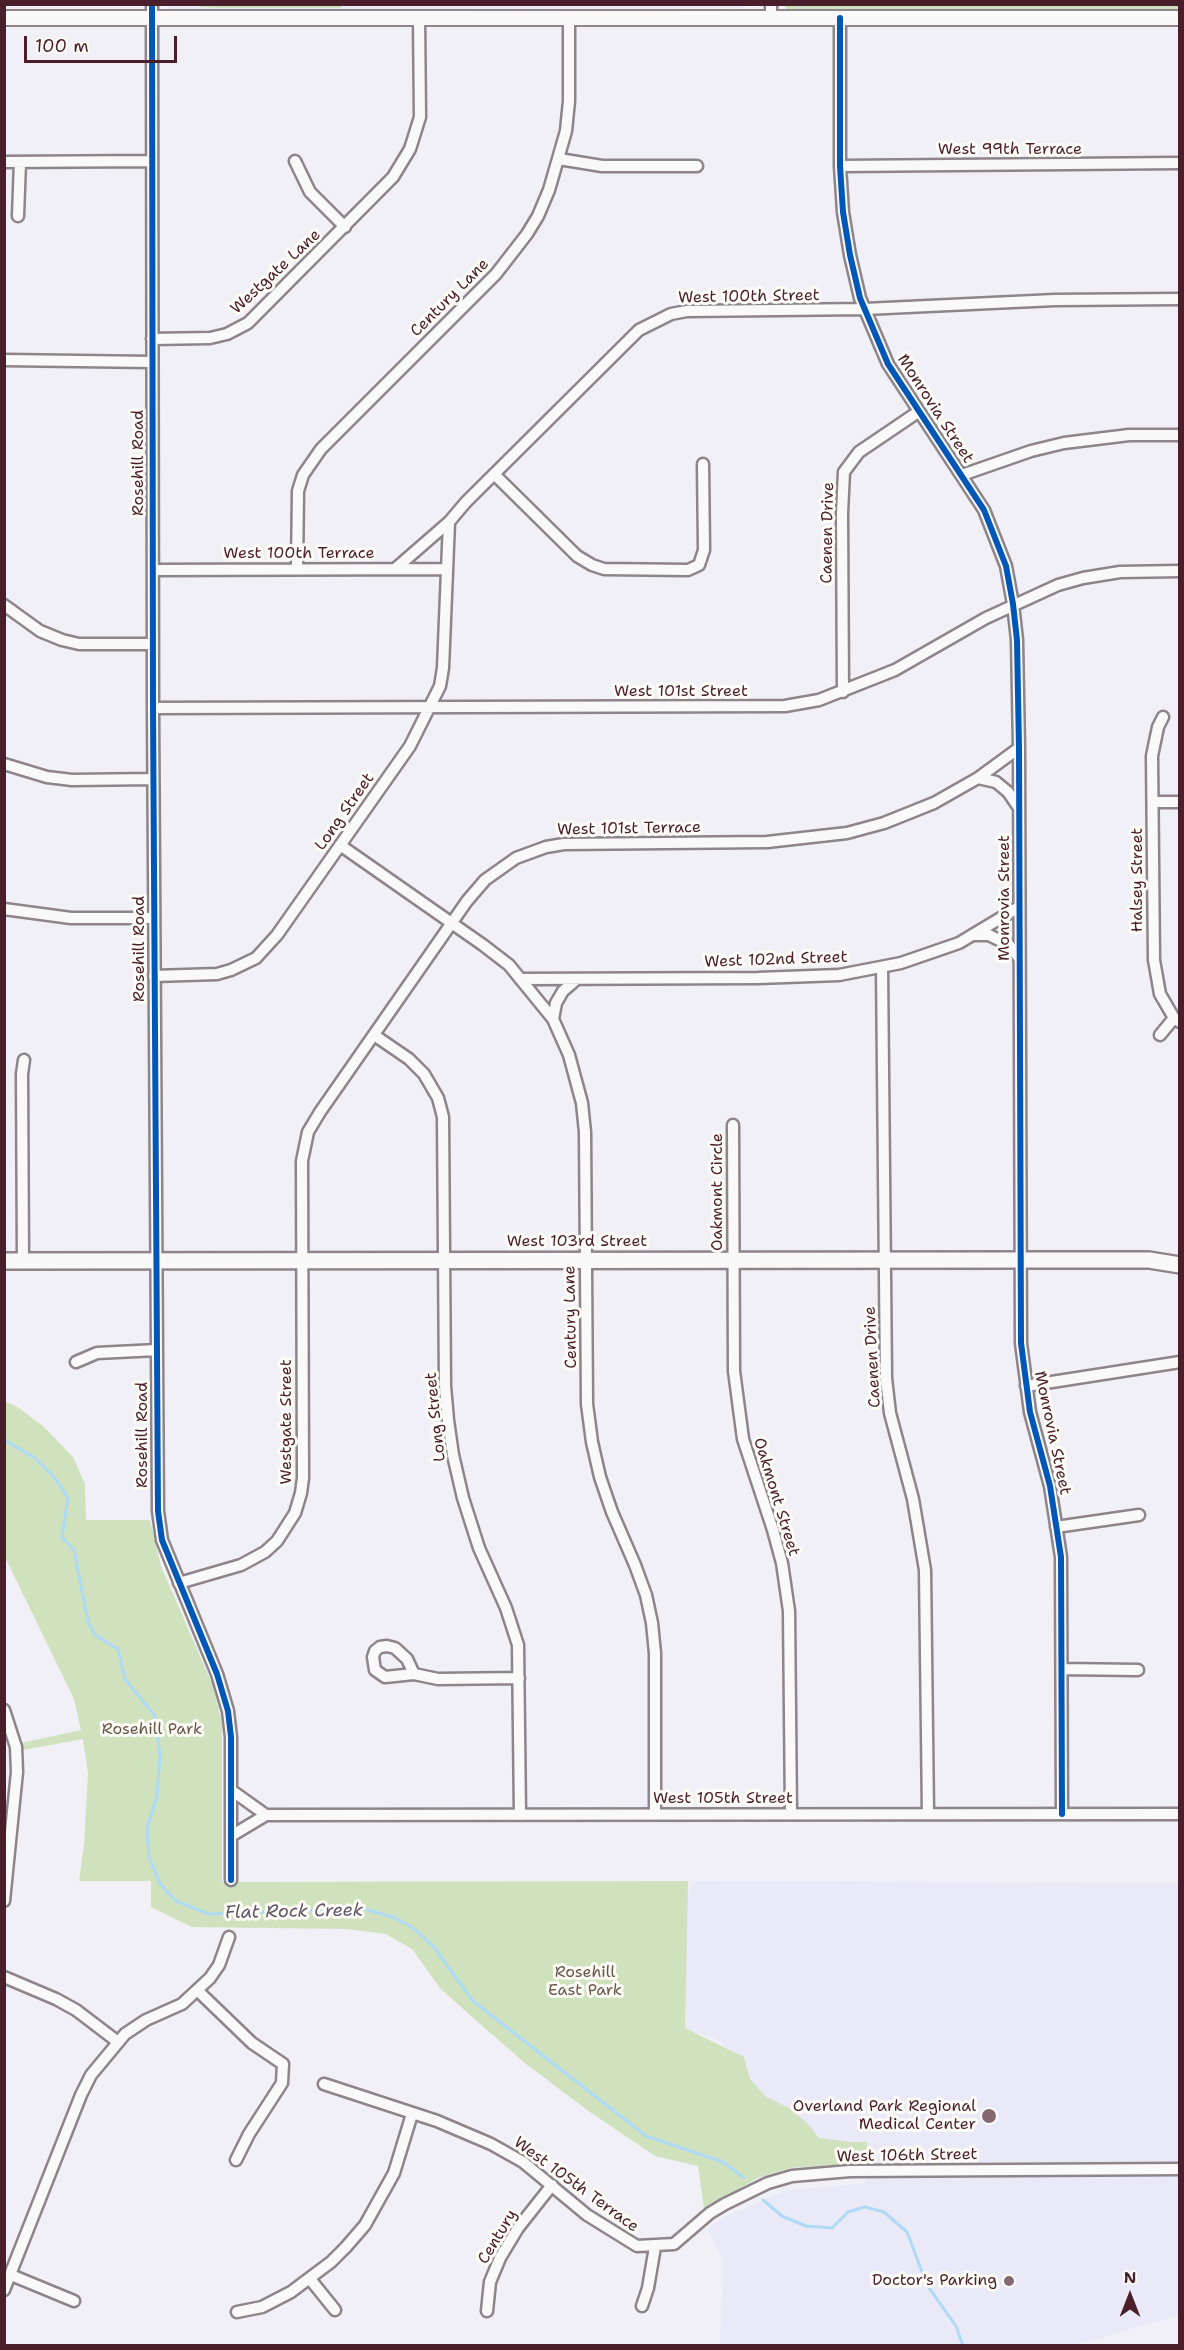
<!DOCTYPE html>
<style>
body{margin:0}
#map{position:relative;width:1184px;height:2350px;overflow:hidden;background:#f1f0f6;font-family:"Shantell Sans",sans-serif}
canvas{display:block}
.frame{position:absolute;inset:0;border:6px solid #4a1f2b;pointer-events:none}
.north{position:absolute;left:1100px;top:2266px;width:60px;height:60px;-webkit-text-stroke:4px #fdfcf7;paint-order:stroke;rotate:0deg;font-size:16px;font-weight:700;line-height:24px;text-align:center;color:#4a1f2b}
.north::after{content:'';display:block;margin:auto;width:21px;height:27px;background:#4a1f2b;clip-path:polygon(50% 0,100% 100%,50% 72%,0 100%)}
.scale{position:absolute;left:24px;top:36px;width:153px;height:27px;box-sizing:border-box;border:3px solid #4a1f2b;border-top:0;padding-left:8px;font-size:18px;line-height:21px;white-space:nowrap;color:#4a1f2b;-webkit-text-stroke:4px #fdfcf7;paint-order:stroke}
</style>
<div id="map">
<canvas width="1184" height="2350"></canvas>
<div class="frame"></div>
<div class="north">N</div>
<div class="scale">100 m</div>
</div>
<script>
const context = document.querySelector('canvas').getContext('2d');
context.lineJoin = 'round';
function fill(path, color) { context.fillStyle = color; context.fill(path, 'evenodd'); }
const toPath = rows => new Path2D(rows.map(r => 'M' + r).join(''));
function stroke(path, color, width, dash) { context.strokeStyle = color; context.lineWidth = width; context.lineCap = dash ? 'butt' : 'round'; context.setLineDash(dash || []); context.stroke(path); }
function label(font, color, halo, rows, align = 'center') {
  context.font = font + ' "Shantell Sans",sans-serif'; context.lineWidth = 6; context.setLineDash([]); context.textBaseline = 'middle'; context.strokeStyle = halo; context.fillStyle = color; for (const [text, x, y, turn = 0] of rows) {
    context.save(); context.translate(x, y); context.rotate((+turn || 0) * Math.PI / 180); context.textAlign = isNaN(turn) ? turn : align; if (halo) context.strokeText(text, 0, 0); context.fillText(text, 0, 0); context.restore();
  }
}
fill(toPath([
 [745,4,745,8,170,10,163,5],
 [697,1881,1179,1883,1179,2315,1076,2345,720,2345,723,2262,707,2229,724,2217,785,2191,865,2183,870,2151,867,2150,867,2142,852,2142,819,2138,789,2109,765,2096,750,2079,747,2065,737,2055,716,2039,683,2029,686,1900,690,1888]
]), '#eae9f8');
fill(toPath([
 [1179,4,1179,9,798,10,787,9,784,5],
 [200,5,341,4,341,8,218,8,200,7],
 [4,1401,19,1408,44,1427,73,1457,85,1484,86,1520,150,1520,161,1566,213,1686,222,1723,222,1882,688,1881,685,2028,744,2057,750,2079,765,2096,789,2108,807,2123,819,2138,852,2142,867,2142,867,2150,870,2151,868,2160,862,2163,790,2168,758,2178,704,2208,698,2166,655,2156,587,2110,526,2064,471,2016,440,1988,412,1949,386,1934,347,1929,192,1927,151,1907,151,1881,79,1881,84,1844,88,1773,83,1739,23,1750,21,1743,81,1730,74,1699,5,1557]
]), '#d0e1bd');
stroke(toPath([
 [4,1440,35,1458,55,1478,68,1498,62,1537,74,1550,88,1622,95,1635,118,1649,125,1679,155,1716,160,1756,157,1796,147,1828,149,1857,160,1884,176,1901,209,1914,364,1909,393,1917,413,1928,433,1946,473,2001,646,2136,723,2162,744,2178],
 [763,2200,782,2216,806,2226,832,2228,848,2212,865,2207,884,2212,907,2232,927,2285,956,2326,963,2346]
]), '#afdaf5', 3);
const minor = toPath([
 [152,4,153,708,158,1511,162,1540,217,1674,228,1711,231,1737,231,1880],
 [771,4,771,18],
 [840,18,840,166,843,212,850,255,860,298,888,364,984,510,1006,566,1013,604,1017,640,1019,748,1021,1343,1030,1412,1050,1486,1061,1557,1062,1814],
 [559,159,602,166,697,166],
 [295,161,310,192,345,227],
 [4,162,151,161],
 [840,166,1180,163],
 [18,216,20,162],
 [152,339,210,338,227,334,248,323,393,177,410,149,420,117,419,18],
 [4,360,152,362],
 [494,474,577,556,592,565,604,569,688,570,699,565,704,550,703,464],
 [962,475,1031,451,1064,443,1129,435,1180,435],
 [297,569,298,491,303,475,321,449,496,274,527,234,538,216,549,190,566,131,569,101,569,18],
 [395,569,449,522],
 [153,570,446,569],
 [4,605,40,631,62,640,79,644,153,644],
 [843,692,842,513,844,472,859,452,918,412],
 [153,708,785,706,819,700,895,670,986,618,1058,585,1083,578,1120,572,1180,571],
 [1163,717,1158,727,1152,756,1154,960,1160,994,1174,1018,1180,1022],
 [4,764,47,777,72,780,153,779],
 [978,778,996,782,1008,792,1019,808],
 [1153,802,1180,802],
 [340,845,483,945,509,965,553,1019,569,1055,582,1103,585,1132,587,1404,592,1442,600,1477,612,1512,635,1565,646,1595,652,1623,655,1653,655,1814],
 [4,909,71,918,154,918],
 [972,935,989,935,1009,945,1019,958],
 [882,967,886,1378,890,1413,913,1499,925,1570,928,1814],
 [154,976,217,974,231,970,256,958,277,935,410,746,440,686,443,668,449,522,466,502,639,330,671,314,687,311,865,309,1055,300,1180,299],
 [520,979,758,978,839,975,901,963,959,943,1019,907],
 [553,1019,556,1003,563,991,577,979],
 [374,1035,409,1059,424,1074,438,1098,443,1117,445,1386,448,1420,453,1455,463,1498,479,1548,506,1608,518,1645,520,1815],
 [1160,1035,1174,1018],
 [733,1125,734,1371,743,1439,773,1530,782,1563,789,1611,791,1814],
 [23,1261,22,1074,24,1060],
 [76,1362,97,1353,157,1350],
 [1026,1386,1180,1362],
 [1056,1527,1139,1515],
 [179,1583,241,1565,265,1552,277,1541,295,1513,301,1493,303,1478,302,1161,308,1132,320,1112,467,901,485,880,516,858,546,847,564,844,767,842,847,833,884,823,934,803,978,778,1019,748],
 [1062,1669,1138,1670],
 [414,1674,407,1659,395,1648,387,1646,380,1647,375,1651,373,1657,375,1670,385,1677,414,1674,438,1679,519,1678],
 [4,1710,16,1747,17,1772,4,1901],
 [231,1790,266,1815],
 [231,1836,266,1815,1180,1814],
 [4,1977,56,1999,76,2010,118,2042],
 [197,1990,252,2043,283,2064,282,2083,249,2134,236,2160],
 [324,2084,437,2121,491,2144,523,2162,587,2215,637,2246,674,2244,710,2213,725,2204,768,2183,792,2176,850,2171,1180,2169],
 [11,2275,74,2301],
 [310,2279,335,2310],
 [4,2290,81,2095,91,2075,125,2034,146,2020,182,2004,210,1978,219,1965,229,1937],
 [642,2306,648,2288,655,2247],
 [487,2311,490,2282,500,2258,518,2228,552,2185],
 [237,2312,262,2307,291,2292,331,2262,346,2247,365,2225,394,2173,412,2114]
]);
const tertiary = toPath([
 [4,18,1180,18]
]);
const secondary = toPath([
 [4,1261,1021,1260,1149,1260,1180,1265]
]);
stroke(minor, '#8d858a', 15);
stroke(tertiary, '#8d858a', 18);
stroke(secondary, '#8d858a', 20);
stroke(minor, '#faf9f9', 10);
stroke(tertiary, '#faf9f9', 14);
stroke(secondary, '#faf9f9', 15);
stroke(toPath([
 [152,4,153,708,158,1511,162,1540,217,1674,228,1711,231,1737,231,1880],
 [840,18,840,166,843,212,850,255,860,298,888,364,984,510,1006,566,1013,604,1017,640,1019,748,1021,1343,1030,1412,1050,1486,1061,1557,1062,1814]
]), '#0057b8', 6);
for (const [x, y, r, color] of [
 [989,2116,8,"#846872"],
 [1009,2281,6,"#846872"]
]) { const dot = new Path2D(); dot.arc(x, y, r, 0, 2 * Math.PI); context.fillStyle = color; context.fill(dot); stroke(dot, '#fdfcf7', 2); }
label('16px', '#4a1f2b', '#fdfcf7', [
 ["West 99th Terrace",1010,150],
 ["Westgate Lane",276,272,-43],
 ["West 100th Street",749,297,-1],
 ["Century Lane",450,298,-45],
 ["Monrovia Street",935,409,57],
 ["Rosehill Road",139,463,-90],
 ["Caenen Drive",828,533,-89],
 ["West 100th Terrace",299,554],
 ["West 101st Street",681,692],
 ["Long Street",345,812,-55],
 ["West 101st Terrace",629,829,-1],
 ["Halsey Street",1138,880,-90],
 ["Monrovia Street",1005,898,-90],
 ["Rosehill Road",140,949,-90],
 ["West 102nd Street",776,960,-2],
 ["Oakmont Circle",718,1192,-90],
 ["West 103rd Street",577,1242],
 ["Century Lane",571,1317,-91],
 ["Caenen Drive",873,1357,-93],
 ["Long Street",436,1417,-96],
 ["Westgate Street",287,1422,-90],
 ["Monrovia Street",1052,1433,78],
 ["Rosehill Road",143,1435,-90],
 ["Oakmont Street",776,1497,73],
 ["West 105th Street",723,1799],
 ["West 106th Street",907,2156,-1],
 ["West 105th Terrace",576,2185,36],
 ["Century",498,2237,-59]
]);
label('16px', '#6a5649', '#fdfcf7', [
 ["Rosehill Park",152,1730],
 ["Rosehill",585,1973],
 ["East Park",585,1991]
]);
label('16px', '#4a1f2b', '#fdfcf7', [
 ["Overland Park Regional",976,2107],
 ["Medical Center",976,2125],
 ["Doctor's Parking",997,2281]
], 'right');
label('italic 18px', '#605467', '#fdfcf7', [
 ["Flat Rock Creek",294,1912,-1]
]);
</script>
